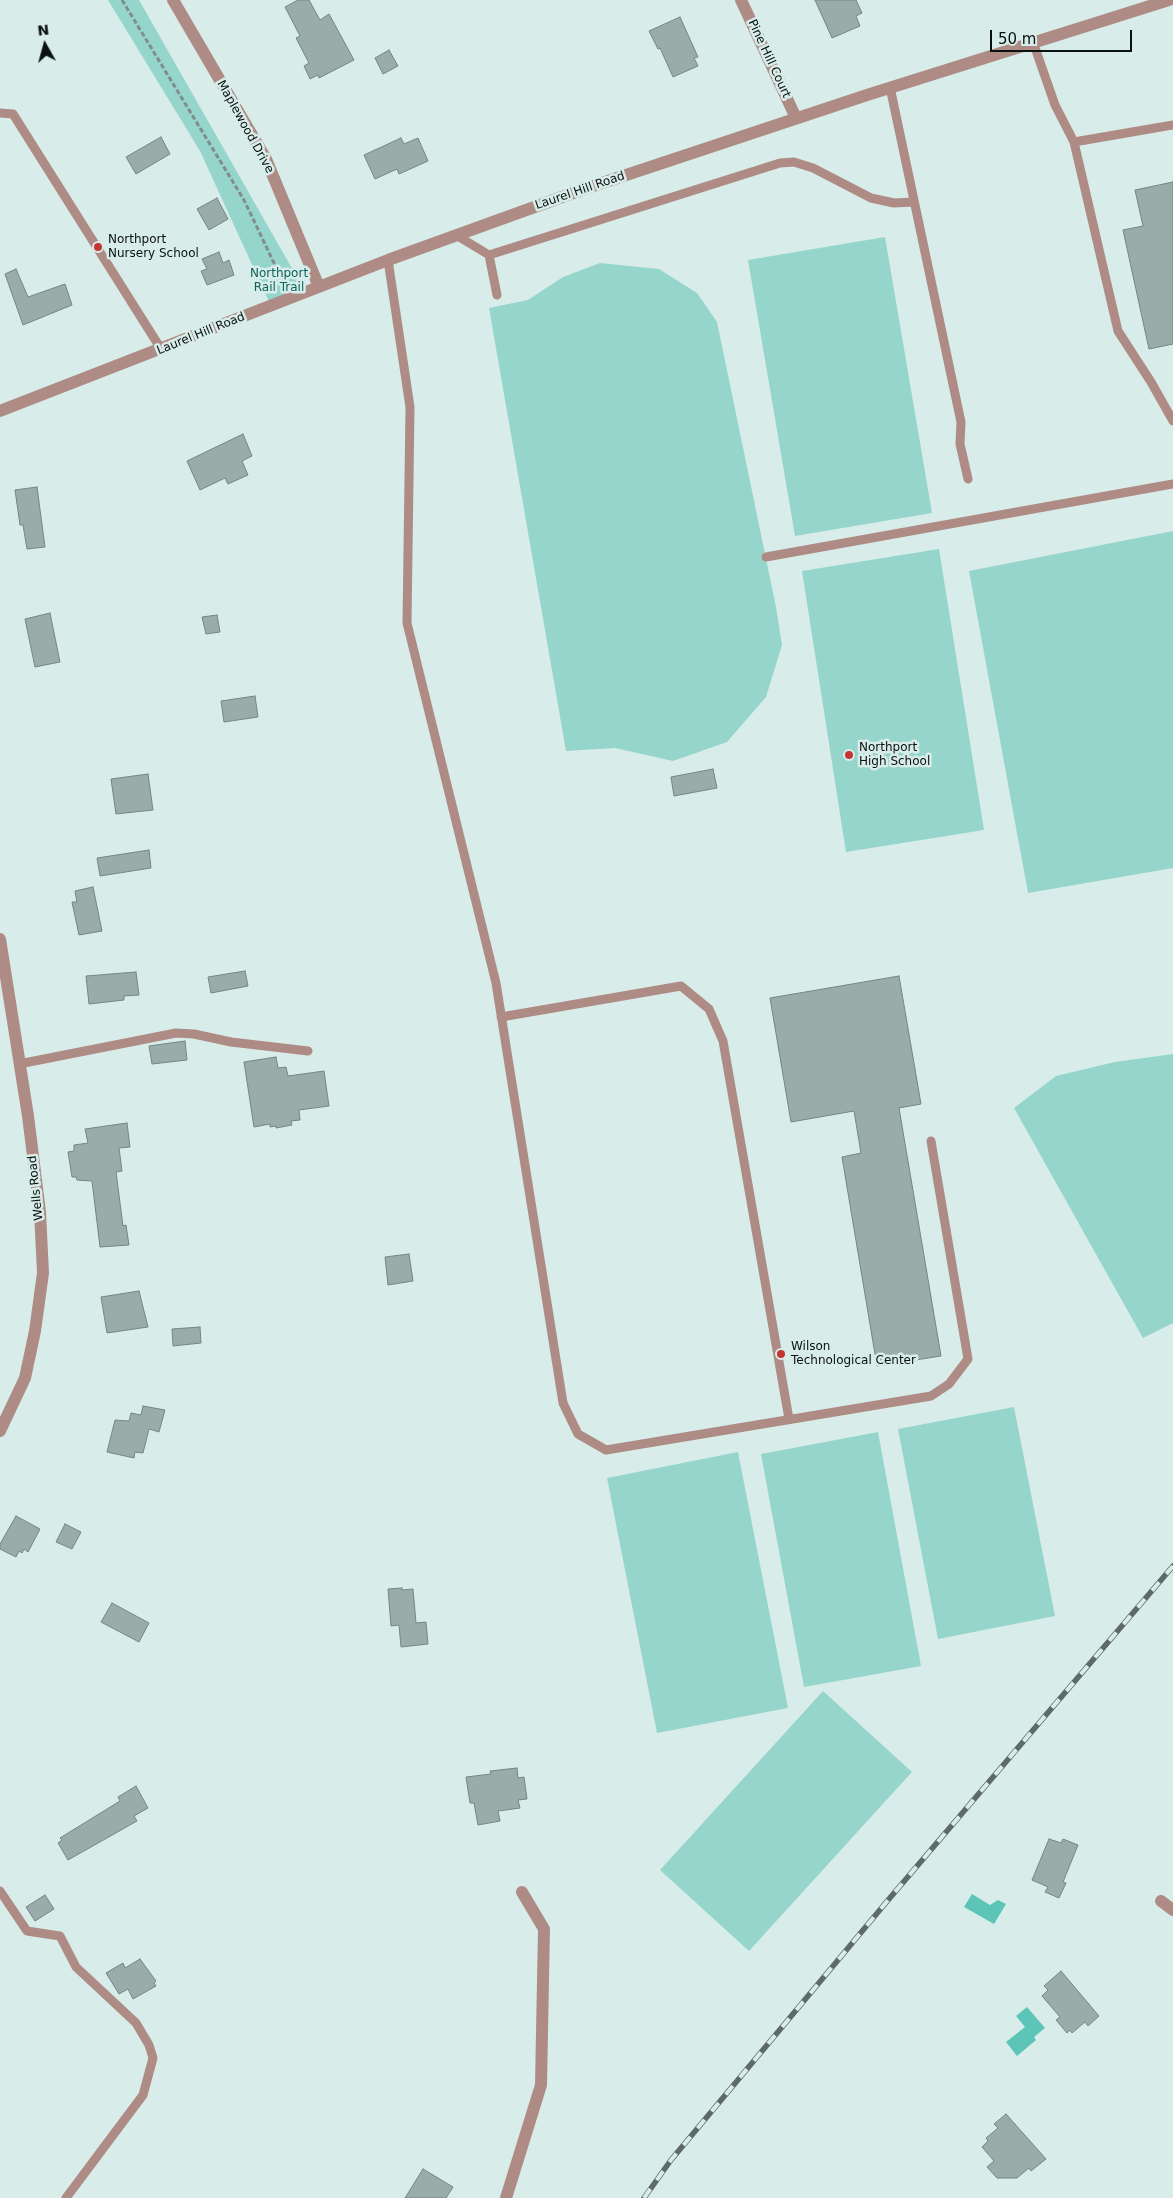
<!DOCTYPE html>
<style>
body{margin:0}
#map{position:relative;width:1173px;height:2198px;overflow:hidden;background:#d8ede9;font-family:"DejaVu Sans",sans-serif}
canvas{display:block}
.north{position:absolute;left:20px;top:20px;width:50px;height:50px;-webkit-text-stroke:4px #d8ede9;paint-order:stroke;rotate:353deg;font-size:14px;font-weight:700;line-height:20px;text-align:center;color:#0a1110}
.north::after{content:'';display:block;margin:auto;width:18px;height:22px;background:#0a1110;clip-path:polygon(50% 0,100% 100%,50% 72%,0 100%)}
.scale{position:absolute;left:990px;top:30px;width:142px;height:22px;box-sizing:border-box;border:2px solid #0a1110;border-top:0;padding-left:6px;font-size:15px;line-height:18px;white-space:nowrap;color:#0a1110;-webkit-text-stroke:4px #d8ede9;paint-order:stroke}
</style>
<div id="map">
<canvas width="1173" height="2198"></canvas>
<div class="north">N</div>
<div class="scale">50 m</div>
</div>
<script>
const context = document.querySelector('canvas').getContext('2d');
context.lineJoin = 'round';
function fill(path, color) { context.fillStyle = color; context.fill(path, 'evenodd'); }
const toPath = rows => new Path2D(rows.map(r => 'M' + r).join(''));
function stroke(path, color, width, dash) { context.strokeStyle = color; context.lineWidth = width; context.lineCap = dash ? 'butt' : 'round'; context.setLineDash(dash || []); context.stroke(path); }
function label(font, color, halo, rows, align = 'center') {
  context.font = font + ' "DejaVu Sans",sans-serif'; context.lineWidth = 5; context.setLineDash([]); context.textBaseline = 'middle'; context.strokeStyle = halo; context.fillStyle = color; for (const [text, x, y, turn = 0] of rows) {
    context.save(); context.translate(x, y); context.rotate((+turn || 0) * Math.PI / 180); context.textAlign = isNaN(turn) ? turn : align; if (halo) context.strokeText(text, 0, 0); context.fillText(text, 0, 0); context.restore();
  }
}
fill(toPath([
 [108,0,139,0,306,293,271,306,200,151],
 [885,237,932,513,795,536,748,260],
 [600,263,659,269,697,293,717,322,776,607,782,645,766,697,727,742,673,761,615,748,566,751,489,308,528,300,563,277],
 [1173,531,1173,868,1028,893,969,571],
 [939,549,984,830,846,852,802,571],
 [1173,1054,1173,1323,1143,1338,1014,1108,1056,1076,1115,1062],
 [1014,1407,1055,1616,938,1639,898,1429],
 [878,1432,921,1666,804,1687,761,1454],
 [738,1452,788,1708,657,1733,607,1478],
 [823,1691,912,1772,749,1951,660,1870]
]), '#96d5cb');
fill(toPath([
 [972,1894,990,1905,998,1900,1006,1904,994,1924,964,1907],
 [1027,2007,1045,2028,1034,2037,1036,2040,1017,2056,1006,2042,1025,2027,1016,2016]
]), '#5cc5b7');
const building = toPath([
 [298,0,309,0,320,20,329,14,354,60,319,78,318,75,310,79,304,66,309,63,296,38,300,36,285,7,298,0],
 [815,0,856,0,862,13,856,16,860,26,832,38,815,0],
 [680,17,698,57,694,58,698,66,673,77,660,48,658,49,649,31,680,17],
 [389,50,398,66,383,74,375,58,389,50],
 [161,137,170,154,136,174,126,157,161,137],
 [401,138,404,144,418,138,428,161,399,174,397,169,375,179,364,155,401,138],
 [1173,182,1173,344,1149,349,1123,230,1143,226,1135,190,1173,182],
 [217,198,228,219,209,230,197,209,217,198],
 [219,252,223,263,229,260,234,275,207,285,201,271,207,269,202,259,219,252],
 [16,269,28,297,65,284,72,305,23,325,5,274,16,269],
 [243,434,252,456,242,461,248,475,228,484,225,478,200,490,187,461,243,434],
 [37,487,45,547,27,549,23,525,20,525,15,490,37,487],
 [50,613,60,662,35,667,25,619,50,613],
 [217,615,220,632,206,634,202,617,217,615],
 [255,696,258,717,224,722,221,701,255,696],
 [713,769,717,788,674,796,671,777,713,769],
 [148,774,153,810,116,814,111,779,148,774],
 [149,850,151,868,100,876,97,858,149,850],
 [93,887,102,931,79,935,72,902,77,902,75,891,93,887],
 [245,971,248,986,211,993,208,977,245,971],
 [136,972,139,995,124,996,124,1000,89,1004,86,976,136,972],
 [899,976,921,1104,899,1108,941,1356,877,1366,842,1157,861,1153,854,1111,791,1122,770,998,899,976],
 [185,1041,187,1060,152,1064,149,1046,185,1041],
 [276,1057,278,1068,286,1067,288,1076,324,1071,329,1106,299,1110,300,1120,291,1121,292,1125,276,1128,276,1126,270,1127,270,1124,254,1127,244,1062,276,1057],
 [127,1123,130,1147,119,1148,122,1171,116,1172,123,1226,126,1225,129,1245,100,1247,92,1181,77,1180,76,1177,72,1177,68,1152,74,1151,74,1145,88,1143,85,1129,127,1123],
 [409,1254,413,1281,388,1285,385,1257,409,1254],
 [139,1291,148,1327,107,1333,101,1297,139,1291],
 [200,1327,201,1343,173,1346,172,1329,200,1327],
 [143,1406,165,1410,159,1432,149,1429,143,1453,135,1452,134,1458,107,1452,115,1420,129,1421,131,1413,141,1415,143,1406],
 [16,1516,40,1529,28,1552,24,1549,22,1553,19,1551,16,1557,0,1549,0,1544,16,1516],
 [65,1524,81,1532,72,1549,56,1542,65,1524],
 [402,1588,402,1590,413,1589,416,1623,426,1622,428,1644,401,1647,399,1625,391,1626,388,1589,402,1588],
 [112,1603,149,1623,139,1642,101,1622,112,1603],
 [517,1768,518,1778,524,1777,527,1799,518,1800,520,1808,498,1811,500,1821,478,1825,474,1803,470,1803,466,1777,491,1774,490,1771,517,1768],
 [136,1786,148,1808,134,1816,137,1821,68,1860,58,1843,62,1840,60,1838,120,1801,118,1797,136,1786],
 [1049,1839,1061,1843,1063,1839,1078,1845,1063,1882,1066,1883,1059,1898,1045,1892,1048,1887,1032,1880,1049,1839],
 [45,1895,54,1909,35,1921,26,1907,45,1895],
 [140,1959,156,1981,154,1983,156,1986,133,1999,128,1989,119,1994,106,1973,123,1963,125,1968,140,1959],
 [1061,1971,1099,2016,1088,2026,1085,2022,1072,2033,1070,2030,1067,2033,1056,2020,1060,2017,1042,1996,1048,1990,1044,1986,1061,1971],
 [1006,2114,1046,2159,1031,2171,1029,2168,1017,2178,997,2178,987,2167,994,2161,982,2147,988,2141,986,2138,998,2128,994,2124,1006,2114],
 [423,2169,453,2187,446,2198,405,2198,423,2169]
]);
fill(building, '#99aca9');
stroke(building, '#738682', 1);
stroke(toPath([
 [122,0,244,200,285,286]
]), '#7f8e8b', 3, [5, 2.5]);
stroke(toPath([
 [1033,42,1055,105,1074,142,1118,331,1151,382,1173,421],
 [890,87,961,422,960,444,968,479],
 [0,113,13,114,161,349],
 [1074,142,1173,125],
 [456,235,489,255,780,163,794,162,813,168,871,198,894,203,913,202],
 [489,255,497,295],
 [388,260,410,407,407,623,496,983,563,1403,578,1434,606,1450,931,1396,949,1384,968,1359,931,1141],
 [766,557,1173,484],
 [501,1017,681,986,709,1009,723,1041,789,1419],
 [19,1064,176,1033,194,1034,231,1042,308,1051],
 [0,1891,27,1931,60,1936,76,1967,136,2023,149,2045,153,2058,143,2095,66,2198]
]), '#af8b86', 9);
stroke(toPath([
 [173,0,266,159,319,287],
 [741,0,796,118],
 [0,411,388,260,587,188,867,95,1169,0],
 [0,939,28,1116,40,1212,43,1273,35,1331,25,1378,0,1431],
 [1161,1901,1173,1910],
 [506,2198,541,2085,544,1929,522,1892]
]), '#af8b86', 12);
const rail = toPath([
 [644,2198,671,2160,889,1899,1173,1566]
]);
stroke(rail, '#5d6a68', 5.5);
stroke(rail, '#d8ede9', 4, [11]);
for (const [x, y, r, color] of [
 [98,247,5,"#c43632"],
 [849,755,5,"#c43632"],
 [781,1354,5,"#c43632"]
]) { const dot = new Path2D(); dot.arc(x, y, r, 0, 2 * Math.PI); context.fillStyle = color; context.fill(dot); stroke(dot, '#d8ede9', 2); }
label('12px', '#0a1110', '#d8ede9', [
 ["Pine Hill Court",769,59,65],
 ["Maplewood Drive",245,127,61],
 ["Laurel Hill Road",580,191,-19],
 ["Laurel Hill Road",201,334,-22],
 ["Wells Road",36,1188,-96]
]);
label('12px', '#0a1110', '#d8ede9', [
 ["Northport",108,240],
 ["Nursery School",108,254],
 ["Northport",859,748],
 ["High School",859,762],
 ["Wilson",791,1347],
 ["Technological Center",791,1361]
], 'left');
label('12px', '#0b645b', '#d8ede9', [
 ["Northport",279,274],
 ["Rail Trail",279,288]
]);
</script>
